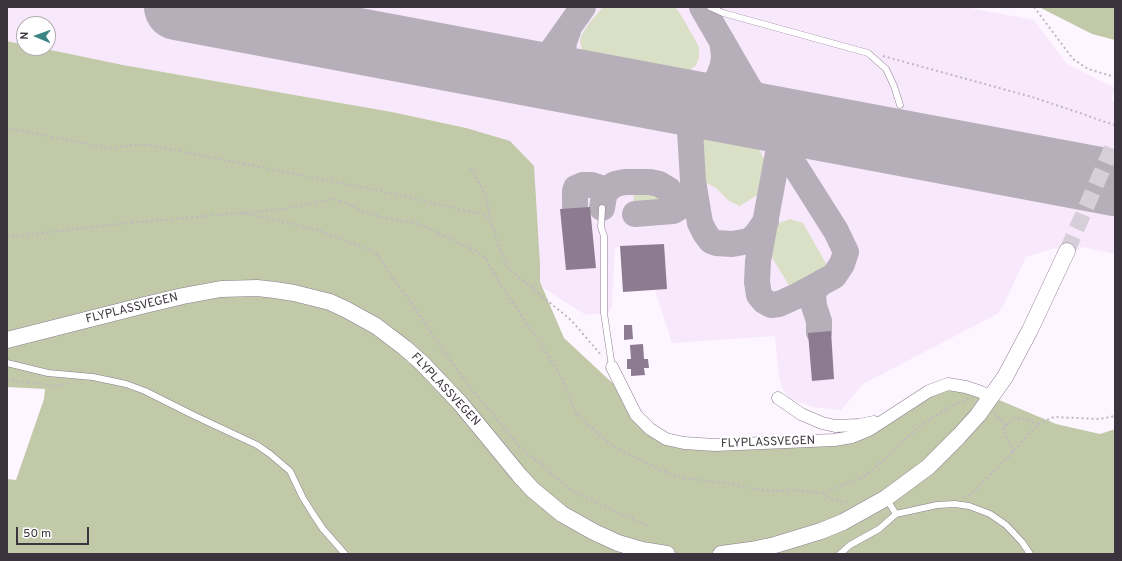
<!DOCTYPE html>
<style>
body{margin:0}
#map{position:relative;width:1122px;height:561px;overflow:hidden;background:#fdf5ff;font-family:Overpass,sans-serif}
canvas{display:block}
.frame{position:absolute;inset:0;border:8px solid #3b333d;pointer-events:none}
.north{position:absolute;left:16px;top:16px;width:40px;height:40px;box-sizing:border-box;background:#fff;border:1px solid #b1adb1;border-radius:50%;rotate:272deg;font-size:11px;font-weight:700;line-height:16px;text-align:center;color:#3b333d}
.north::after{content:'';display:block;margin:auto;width:14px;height:18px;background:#3c8483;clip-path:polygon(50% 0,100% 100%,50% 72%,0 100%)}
.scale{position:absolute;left:16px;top:527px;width:73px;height:18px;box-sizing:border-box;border:2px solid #3b333d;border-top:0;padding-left:5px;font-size:12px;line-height:14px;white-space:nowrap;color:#3b333d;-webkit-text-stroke:3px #fff;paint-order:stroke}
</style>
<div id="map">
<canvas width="1122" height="561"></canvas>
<div class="frame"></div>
<div class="north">N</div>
<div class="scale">50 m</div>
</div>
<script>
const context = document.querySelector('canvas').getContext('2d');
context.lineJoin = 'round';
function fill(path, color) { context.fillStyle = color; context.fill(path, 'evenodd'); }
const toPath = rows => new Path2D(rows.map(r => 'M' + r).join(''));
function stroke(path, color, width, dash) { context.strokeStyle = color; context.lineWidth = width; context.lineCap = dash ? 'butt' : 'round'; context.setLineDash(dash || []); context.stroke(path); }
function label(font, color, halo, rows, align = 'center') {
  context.font = font + ' Overpass,sans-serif'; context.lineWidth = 4; context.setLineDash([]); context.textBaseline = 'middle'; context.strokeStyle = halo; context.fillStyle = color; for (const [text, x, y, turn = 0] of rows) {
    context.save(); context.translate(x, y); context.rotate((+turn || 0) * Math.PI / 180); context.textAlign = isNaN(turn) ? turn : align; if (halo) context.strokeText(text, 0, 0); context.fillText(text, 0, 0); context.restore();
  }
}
fill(toPath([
 [7,7,965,7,1034,20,1067,64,1115,88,1111,100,1115,104,1115,254,1083,247,1074,252,1055,248,1026,257,1004,304,997,314,863,384,841,410,814,407,790,399,783,389,779,378,775,336,672,343,655,290,620,247,615,247,612,307,609,312,604,313,586,315,510,267,466,128,392,112,123,65,41,48,48,48,48,24,24,24,24,45,7,41]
]), '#f8e8fb');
fill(toPath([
 [603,7,675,7,681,15,699,47,699,58,696,65,687,73,677,76,670,76,596,62,585,54,582,50,580,41,581,36,590,22],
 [703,135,705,139,718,142,759,144,760,151,765,161,768,170,764,191,738,207,738,205,729,201,716,188,701,180,698,146],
 [652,190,658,191,661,201,633,203,634,192],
 [790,219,803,223,828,267,828,270,801,285,790,287,771,256,768,246,770,230,776,224]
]), '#dae0c5');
fill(toPath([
 [1039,7,1115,7,1115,40,1092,34],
 [7,41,24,45,24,48,41,48,123,65,392,112,466,128,510,141,534,166,540,265,540,282,564,338,620,390,660,440,703,448,847,434,884,420,947,378,1056,424,1100,434,1115,429,1115,554,7,554,7,479,16,480,44,399,45,389,7,387]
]), '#c1c9a8');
stroke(toPath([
 [702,7,749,88,779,129,781,137,780,142,788,155,836,231,846,252,842,264,834,276,799,295,779,304,771,305,764,301,759,295,757,282,758,261,780,142,785,134,790,129,804,125],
 [568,31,564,42,563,51,565,58,569,65,581,77,600,87],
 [722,41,724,56,723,65,719,76,709,92,691,104,690,131,693,181,700,223,705,233,711,241,716,243,732,244,749,241,756,235,766,221],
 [502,68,519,68,531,66,549,55,583,7],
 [575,206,575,191,576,188,583,185,592,185,607,190],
 [602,208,604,196,607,190,615,184,625,182,650,182,659,184,669,190,678,206,678,208,673,211,635,214],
 [819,332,819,321,814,306,813,294,815,289,822,282]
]), '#b6aeb8', 26);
stroke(toPath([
 [177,7,1115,183]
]), '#b6aeb8', 66);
fill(toPath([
 [590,207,596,268,566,270,560,209],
 [664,244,667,289,623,292,620,246],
 [624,325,632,325,633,339,624,340],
 [831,331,834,379,812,381,808,333],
 [643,344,644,359,648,359,649,368,644,368,645,375,631,376,631,369,627,369,627,359,631,359,630,345]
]), '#8d7b92');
stroke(toPath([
 [1067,251,1115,141]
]), '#d6ced8', 16, [16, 8]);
const lane = toPath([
 [710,7,723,13,868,53,886,69,894,86,900,105],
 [602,208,601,227,604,236,604,313,612,367],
 [7,363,48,373,93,377,126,384,145,391,195,416,257,445,270,454,290,471,303,498,313,514,323,529,345,554],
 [896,514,937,505,955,504,969,506,990,514,1006,525,1022,542,1030,554],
 [840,554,850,545,879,529,896,514,886,498]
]);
const street = toPath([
 [612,367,636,415,650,429,666,439,684,443,715,445,834,440,852,437,869,430,929,391,948,384,966,387,981,392,991,398],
 [778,398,801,414,822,423,835,426,859,425,874,422]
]);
const secondary = toPath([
 [7,340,145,305,183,296,221,289,257,288,275,290,294,293,330,302,347,310,376,326,405,348,422,363,460,403,520,476,533,490,562,514,594,532,618,543,642,550,667,554],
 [721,554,751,550,775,545,821,531,843,522,886,498,928,467,959,436,978,415,1005,377,1030,330,1067,251]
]);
stroke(lane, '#8e7c92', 7);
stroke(street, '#8e7c92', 13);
stroke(secondary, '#8e7c92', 17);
stroke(toPath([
 [1034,7,1073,59,1088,69,1115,77],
 [883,56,1032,97,1083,114,1099,120,1115,125],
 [7,128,110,148,143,144,367,188,481,214,490,219,502,255,509,269,571,320,602,356],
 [471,168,487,199,490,219],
 [243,213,315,229,375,252,466,382,519,446,572,491,648,526],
 [7,235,17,236,107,225,284,209,333,199,344,202,365,212,385,218,419,224,478,252,486,259,502,287,542,345,562,378,576,413,607,442,624,452,661,470,684,478,726,483,754,489,775,491,794,490,823,493,863,477,877,466,915,430,941,412,969,398],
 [7,380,58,386,69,383],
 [994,413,1006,425],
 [1013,452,1003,429,1015,417,1038,424],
 [823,493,833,500,851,503],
 [964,498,971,494,1013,452,1038,424,1054,417,1099,419,1115,416]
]), '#bfb7c1', 2, [2, 3]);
stroke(lane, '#fff', 6);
stroke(street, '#fff', 12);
stroke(secondary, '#fff', 16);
label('12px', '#3b333d', '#fff', [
 ["FLYPLASSVEGEN",132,309,-14],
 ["FLYPLASSVEGEN",445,390,47],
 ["FLYPLASSVEGEN",768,443,-2]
]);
</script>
